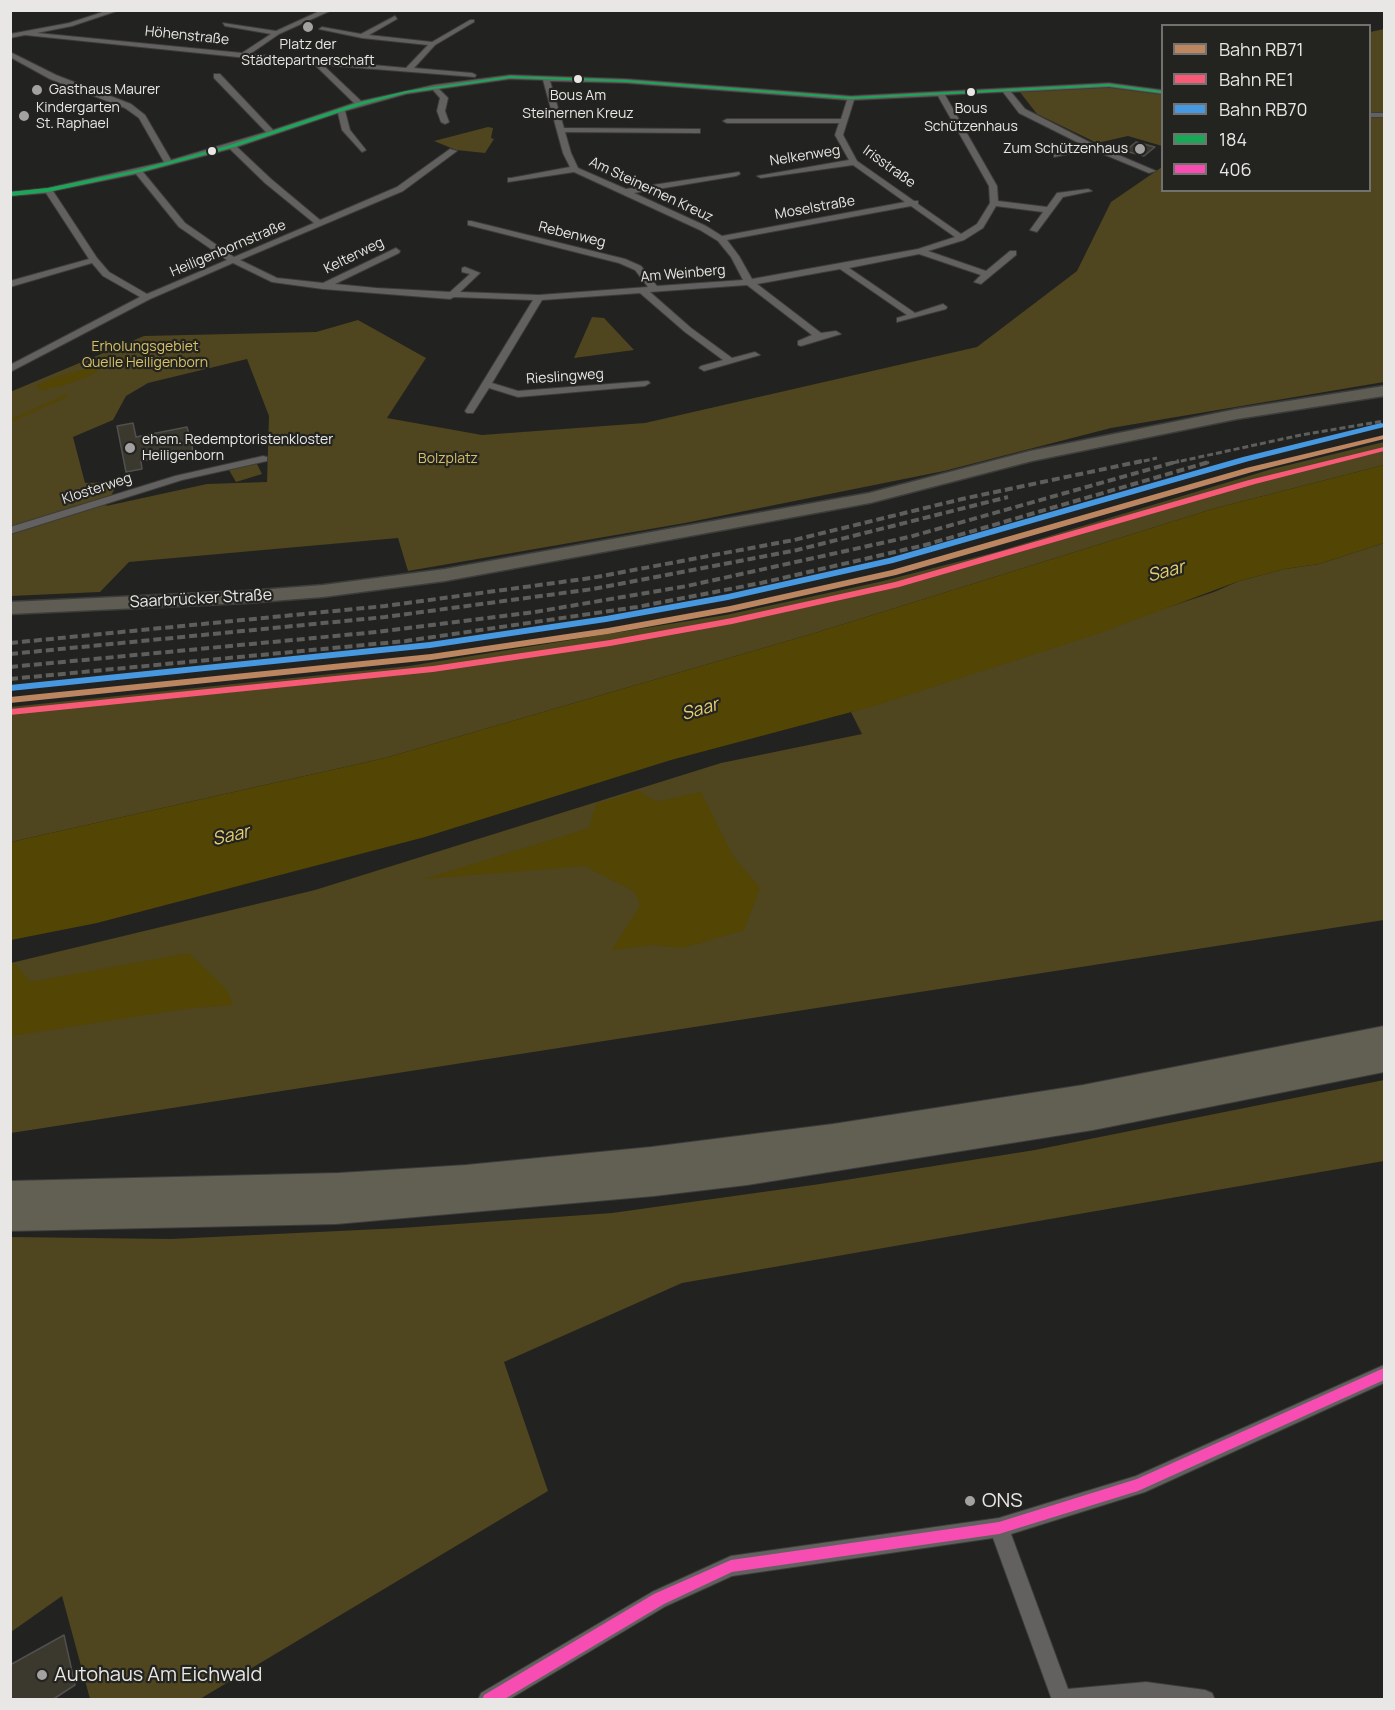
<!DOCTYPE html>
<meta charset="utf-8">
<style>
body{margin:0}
#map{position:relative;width:1395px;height:1710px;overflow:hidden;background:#222221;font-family:Manrope,sans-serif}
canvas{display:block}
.frame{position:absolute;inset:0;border:12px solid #e8e7e6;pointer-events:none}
.legend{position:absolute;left:1161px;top:24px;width:210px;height:168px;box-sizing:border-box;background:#232320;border:2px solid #72716f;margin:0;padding:8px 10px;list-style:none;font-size:18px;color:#e8e7e6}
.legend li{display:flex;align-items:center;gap:12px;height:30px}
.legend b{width:30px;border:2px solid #72716f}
</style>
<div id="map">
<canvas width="1395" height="1710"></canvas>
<div class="frame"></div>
<ul class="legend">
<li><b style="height:8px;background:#bb8660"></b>Bahn RB71</li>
<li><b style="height:8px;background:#f75a77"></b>Bahn RE1</li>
<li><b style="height:8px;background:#4699e1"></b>Bahn RB70</li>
<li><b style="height:8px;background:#1aa758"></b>184</li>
<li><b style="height:8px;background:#f74db2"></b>406</li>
</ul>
</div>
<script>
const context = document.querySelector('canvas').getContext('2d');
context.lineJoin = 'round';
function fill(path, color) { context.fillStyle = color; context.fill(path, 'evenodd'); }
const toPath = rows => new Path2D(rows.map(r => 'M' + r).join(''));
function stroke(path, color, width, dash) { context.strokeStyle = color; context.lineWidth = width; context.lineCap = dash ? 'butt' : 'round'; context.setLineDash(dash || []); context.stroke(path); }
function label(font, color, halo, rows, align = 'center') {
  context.font = font + ' Manrope,sans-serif'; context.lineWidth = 4.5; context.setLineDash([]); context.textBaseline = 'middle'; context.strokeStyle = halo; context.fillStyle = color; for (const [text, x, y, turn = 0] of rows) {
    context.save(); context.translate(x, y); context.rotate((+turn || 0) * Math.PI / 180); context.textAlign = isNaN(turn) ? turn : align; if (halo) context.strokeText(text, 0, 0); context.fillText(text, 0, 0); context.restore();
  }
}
fill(toPath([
 [1384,29,1384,382,1111,428,944,471,685,523,408,571,398,538,129,562,100,592,11,596,10,392,144,336,316,332,358,320,426,358,387,418,482,435,645,423,977,347,1077,271,1111,202,1162,167,1162,190,1370,190,1370,32],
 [247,359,269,416,267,482,207,484,106,506,118,482,85,483,73,437,113,420,126,396,148,383],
 [1112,87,1162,93,1162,146,1128,136,1097,143,1037,114,1019,91],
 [488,127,493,128,491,138,494,139,485,153,456,150,434,141],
 [592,317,604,318,634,350,574,358],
 [1384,442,1384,465,1216,508,815,633,385,758,11,842,10,707,409,666,726,615,879,582,996,552,1272,469],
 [256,462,262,474,236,482,229,470],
 [1384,543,1384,920,11,1133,11,963,315,890,721,763,862,734,851,712,1214,592,1239,581,1285,569,1319,564],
 [1384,1080,1384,1161,682,1283,504,1362,548,1491,200,1699,90,1699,62,1596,11,1632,11,1237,171,1239,401,1228,612,1213,820,1184,1035,1150]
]), '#4f451e');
fill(toPath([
 [93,367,100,368,92,375,62,386,40,390,36,386,53,378],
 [1384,465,1384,543,1319,564,1285,569,1239,581,1097,634,874,706,671,760,425,837,97,923,11,940,11,842,385,758,815,633,1216,508],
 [639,791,656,802,701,792,733,856,760,888,744,930,683,948,652,945,612,950,640,905,635,892,585,866,424,879,589,828,596,804],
 [189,953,227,990,233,1005,191,1008,11,1036,11,965,15,964,31,982]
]), '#534503');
stroke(toPath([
 [10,421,66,396]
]), '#534503', 3);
const building = toPath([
 [1136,142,1155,147,1144,156,1125,151,1136,142],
 [133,423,136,437,187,427,193,450,141,461,142,469,126,472,117,426,133,423],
 [64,1635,75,1685,52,1700,10,1700,10,1665,64,1635]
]);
fill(building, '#3b382e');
stroke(building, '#51504f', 1.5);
const street = toPath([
 [109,10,120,10,72,26,37,33,242,53,271,34,225,26,223,23,276,31,322,10,332,10,279,34,250,54,406,68,428,45,362,38,319,29,322,27,361,34,395,16,397,19,369,35,432,42,470,20,474,20,474,22,435,45,414,68,472,73,476,75,475,77,323,65,361,101,434,85,510,75,626,79,851,96,1109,83,1162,90,1162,94,1109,87,1011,92,1025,109,1095,145,1156,171,1149,173,1091,149,1054,157,1054,153,1085,146,1019,113,1003,92,945,95,997,186,998,201,1047,207,1057,193,1088,189,1092,191,1063,197,1037,232,1030,230,1043,212,996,206,983,228,964,240,928,251,986,271,1010,251,1016,251,1016,255,981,284,974,282,981,275,919,254,849,268,915,313,943,304,947,307,946,309,897,322,897,318,907,315,840,269,757,284,821,333,836,331,841,334,801,346,798,345,798,341,812,335,747,285,650,292,691,328,732,358,755,352,760,355,704,371,699,368,701,366,723,360,685,332,640,293,542,300,492,383,518,391,648,381,650,383,645,386,518,397,489,388,473,413,467,413,465,411,533,300,454,297,450,299,323,289,272,282,233,263,150,299,10,372,10,365,140,297,103,276,92,263,10,287,10,281,89,259,46,193,10,196,10,192,48,188,164,162,139,118,125,108,50,79,10,57,10,52,56,75,131,104,145,115,171,160,266,132,214,78,214,74,220,74,273,130,354,103,315,65,25,35,10,38,10,34,69,23,109,10],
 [510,79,543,80,563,153,570,167,511,178,508,178,508,182,574,172,700,230,718,241,731,257,743,280,657,286,641,266,625,259,471,221,468,221,468,225,619,263,635,270,648,287,539,295,460,292,480,273,465,267,462,268,462,272,470,274,450,292,376,288,335,284,399,253,400,251,396,248,323,283,277,278,240,260,403,191,457,151,450,149,397,187,320,220,271,179,237,147,338,113,342,130,362,152,366,150,350,130,345,111,406,94,433,90,440,98,437,111,441,122,445,124,449,122,445,111,448,98,439,89,510,79],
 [550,81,626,83,847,100,841,119,727,119,723,121,727,123,839,123,835,135,849,160,757,176,761,178,853,165,905,202,722,236,706,226,634,193,736,176,740,174,739,172,626,189,578,168,571,153,565,132,697,133,700,133,700,129,564,128,550,81],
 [938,96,989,186,990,203,977,224,961,234,918,204,918,201,914,201,857,161,843,135,854,100,938,96],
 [230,149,265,183,314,223,234,257,185,223,143,172,230,149],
 [136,174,179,227,227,260,147,294,109,272,97,258,53,191,136,174],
 [911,206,955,237,918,249,752,279,739,256,727,240,911,206],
 [1370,113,1384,113,1384,117,1370,117,1370,113],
 [263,456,267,457,267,461,182,480,10,534,10,527,175,476,263,456],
 [1384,1365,1384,1383,1145,1492,1011,1534,1068,1689,1146,1682,1205,1690,1212,1693,1215,1700,1052,1700,993,1538,732,1576,666,1606,508,1700,478,1700,481,1693,652,1592,731,1556,999,1518,1136,1476,1384,1365]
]);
const primary = toPath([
 [1384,386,1384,396,1237,419,1032,461,870,503,445,581,323,597,246,603,10,614,10,602,246,591,323,585,445,569,869,493,1030,451,1237,409,1384,386]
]);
const highway = toPath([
 [1384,1026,1384,1072,1093,1130,747,1185,654,1196,336,1224,10,1231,10,1181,339,1173,466,1165,651,1147,833,1124,1083,1085,1384,1026]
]);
stroke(street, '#3c3c3b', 2);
stroke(primary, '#3c3c3b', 3);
stroke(highway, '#3c3c3b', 2);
fill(street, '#626160');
fill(primary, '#5e5c53');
fill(highway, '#625f53');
stroke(toPath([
 [1135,463,1157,458],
 [1172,463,1301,435,1384,421],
 [1207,463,1209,462]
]), '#5e5e5d', 3, [6, 3]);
stroke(toPath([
 [10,643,385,606,591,578,794,540,962,499,1142,461],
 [10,654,385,617,593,589,797,550,1008,497],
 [10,667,377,632,535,612,687,586,909,537,1179,461],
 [10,679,406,641,637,607,761,583,925,545,1209,462]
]), '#5e5e5d', 4, [8, 4]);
fill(toPath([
 [510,76,626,80,851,97,1109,84,1162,91,1162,93,1109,86,851,99,626,82,510,78,406,93,361,105,234,147,140,172,48,192,10,196,10,192,48,188,137,170,230,145,357,103,406,91,510,76]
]), '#1aa758');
fill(toPath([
 [1384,1368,1384,1380,1138,1491,999,1534,732,1572,664,1604,503,1700,482,1700,484,1695,654,1594,731,1560,999,1522,1137,1479,1384,1368]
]), '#f74db2');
fill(toPath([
 [1384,435,1384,439,1252,472,896,575,730,612,608,634,431,660,10,703,10,697,431,654,608,628,730,606,892,570,1246,468,1384,435]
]), '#bb8660');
fill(toPath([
 [1384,447,1384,451,1255,484,899,587,732,624,610,646,433,672,10,715,11,709,433,666,610,640,732,618,895,582,1249,480,1384,447]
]), '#f75a77');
fill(toPath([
 [1381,423,1384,424,1384,427,1249,461,893,563,728,600,606,622,430,648,10,691,10,685,430,642,606,616,728,594,889,558,1243,457,1381,423]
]), '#4699e1');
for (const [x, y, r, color] of [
 [308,27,6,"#a3a2a1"],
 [578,79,5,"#e8e7e6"],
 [37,90,6,"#a3a2a1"],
 [971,92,5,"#e8e7e6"],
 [24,116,6,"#a3a2a1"],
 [1140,149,6,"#a3a2a1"],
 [212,151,5,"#e8e7e6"],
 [130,448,6,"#a3a2a1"],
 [970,1501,6,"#a3a2a1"],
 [42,1675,6,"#a3a2a1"]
]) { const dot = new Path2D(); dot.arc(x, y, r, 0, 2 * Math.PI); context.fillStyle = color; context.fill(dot); stroke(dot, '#232320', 2); }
label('14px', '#e8e7e6', '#232320', [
 ["Höhenstraße",187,36,6],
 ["Nelkenweg",805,156,-9],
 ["Irisstraße",889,167,36],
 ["Am Steinernen Kreuz",651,190,25],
 ["Moselstraße",815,208,-10],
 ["Rebenweg",572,235,14],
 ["Heiligenbornstraße",228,249,-23],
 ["Kelterweg",354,256,-26],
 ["Am Weinberg",683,274,-5],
 ["Rieslingweg",565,377,-4],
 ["Klosterweg",97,489,-18]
]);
label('14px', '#e8e7e6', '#232320', [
 ["Platz der",308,45,"center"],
 ["Städtepartnerschaft",308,61,"center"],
 ["Gasthaus Maurer",49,90],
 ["Kindergarten",36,108],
 ["St. Raphael",36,124],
 ["Zum Schützenhaus",1128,149,"right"],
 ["ehem. Redemptoristenkloster",142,440],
 ["Heiligenborn",142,456]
], 'left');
label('14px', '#e8e7e6', '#232320', [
 ["Bous Am",578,96],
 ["Steinernen Kreuz",578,114],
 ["Bous",971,109],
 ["Schützenhaus",971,127]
]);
label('14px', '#d8c165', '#232320', [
 ["Erholungsgebiet",145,347],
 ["Quelle Heiligenborn",145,363],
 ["Bolzplatz",448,459]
]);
label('16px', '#e8e7e6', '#232320', [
 ["Saarbrücker Straße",201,599,-3]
]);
label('italic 18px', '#e4cd71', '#232320', [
 ["Saar",1166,572,-15],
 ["Saar",700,710,-17],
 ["Saar",231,836,-13]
]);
label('20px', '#e8e7e6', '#232320', [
 ["ONS",982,1501],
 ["Autohaus Am Eichwald",54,1675]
], 'left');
</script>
